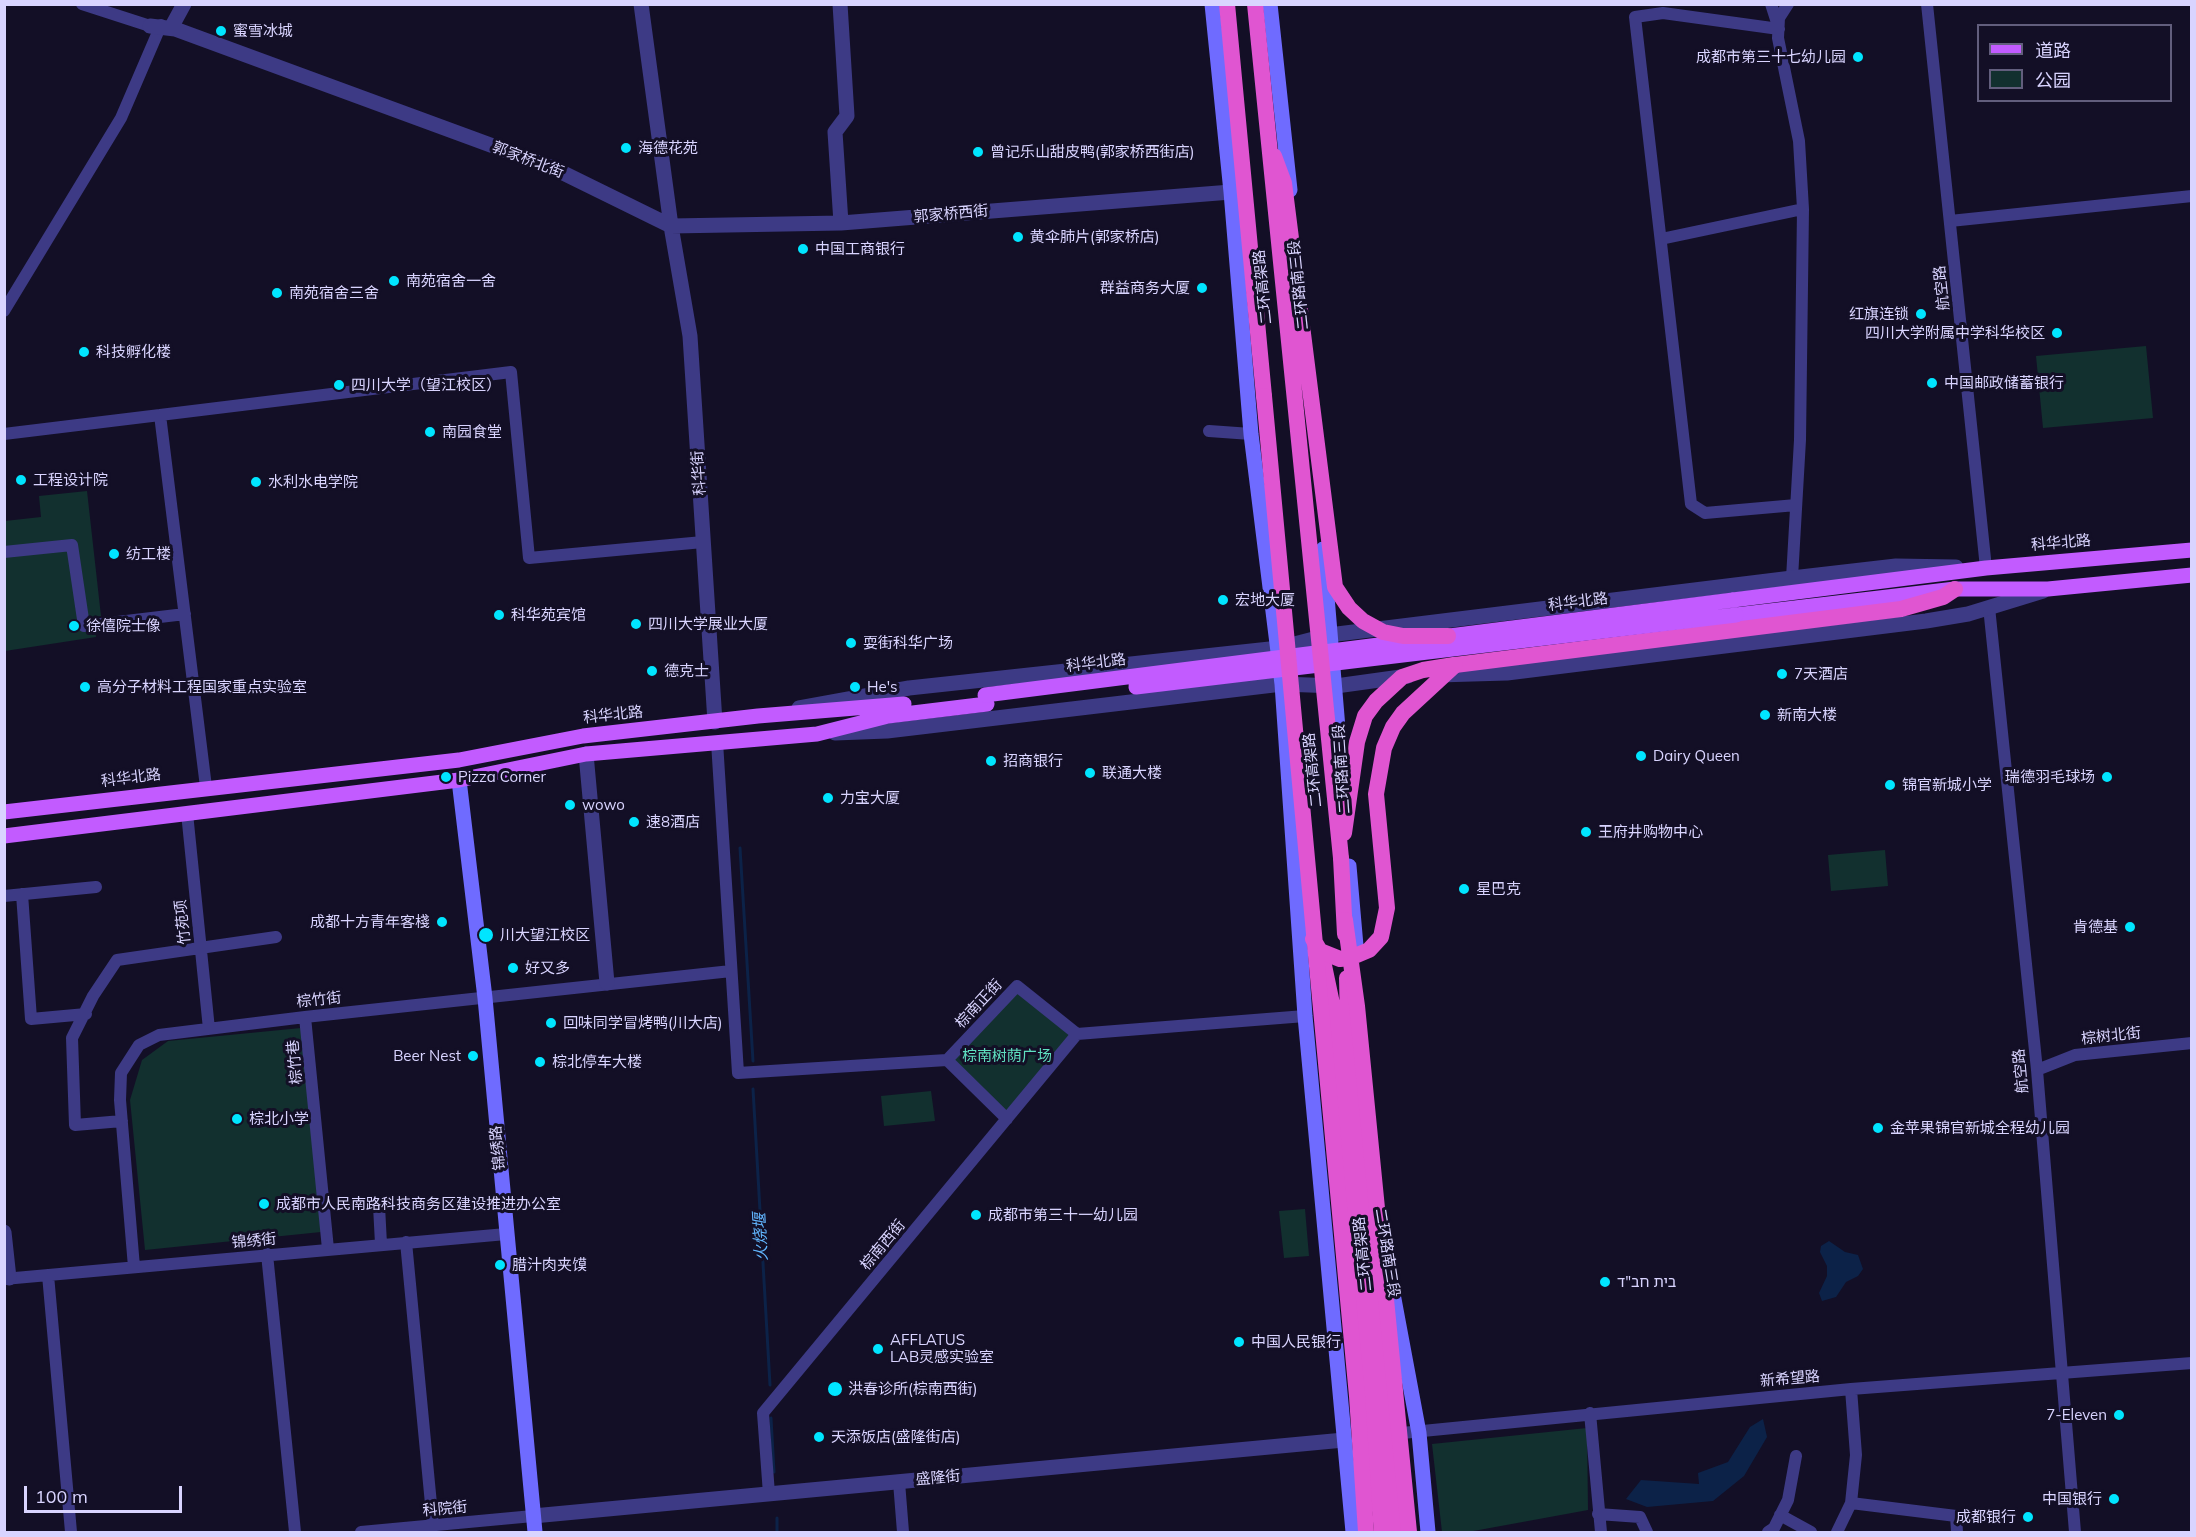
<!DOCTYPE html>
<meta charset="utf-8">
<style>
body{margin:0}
#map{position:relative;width:2196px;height:1537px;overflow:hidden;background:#130f26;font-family:Mulish,"Noto Sans SC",sans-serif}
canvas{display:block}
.frame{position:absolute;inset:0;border:6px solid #d9d4ff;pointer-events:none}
.legend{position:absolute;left:1977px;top:24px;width:195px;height:78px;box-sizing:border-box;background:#130f26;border:2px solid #625e7d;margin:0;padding:8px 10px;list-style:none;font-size:18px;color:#d9d4ff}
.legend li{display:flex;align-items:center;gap:12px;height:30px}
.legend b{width:30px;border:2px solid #625e7d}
.scale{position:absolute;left:24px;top:1486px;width:158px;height:27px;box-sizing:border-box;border:3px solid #d9d4ff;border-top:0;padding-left:8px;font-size:18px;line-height:21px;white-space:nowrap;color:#d9d4ff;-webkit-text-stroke:4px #130f26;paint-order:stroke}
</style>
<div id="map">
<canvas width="2196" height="1537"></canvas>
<div class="frame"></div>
<ul class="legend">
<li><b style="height:8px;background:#c25bff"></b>道路</li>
<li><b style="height:16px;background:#12302f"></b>公园</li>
</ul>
<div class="scale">100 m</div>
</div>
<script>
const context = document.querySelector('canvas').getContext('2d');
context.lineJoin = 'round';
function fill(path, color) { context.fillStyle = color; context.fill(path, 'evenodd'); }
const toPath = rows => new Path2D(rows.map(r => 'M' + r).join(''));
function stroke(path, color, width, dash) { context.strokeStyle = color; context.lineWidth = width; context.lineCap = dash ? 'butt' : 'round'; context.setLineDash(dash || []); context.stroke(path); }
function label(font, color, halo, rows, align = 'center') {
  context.font = font + ' Mulish,"Noto Sans SC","Noto Sans Hebrew",sans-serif'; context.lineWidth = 6; context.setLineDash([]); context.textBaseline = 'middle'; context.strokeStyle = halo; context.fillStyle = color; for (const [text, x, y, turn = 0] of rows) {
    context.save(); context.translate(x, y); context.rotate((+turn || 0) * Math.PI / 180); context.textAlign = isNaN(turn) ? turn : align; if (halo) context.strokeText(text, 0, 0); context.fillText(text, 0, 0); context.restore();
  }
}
fill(toPath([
 [2146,346,2153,418,2043,428,2036,356],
 [87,491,101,616,94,617,96,637,5,651,5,521,41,517,39,496],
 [1885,850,1888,886,1831,891,1828,855],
 [1017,986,1077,1034,1007,1119,947,1060],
 [301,1028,321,1232,145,1250,130,1100,142,1060,168,1041],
 [931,1091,935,1121,884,1126,881,1096],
 [1305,1209,1309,1256,1284,1258,1279,1211],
 [1587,1428,1588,1510,1468,1532,1442,1532,1432,1444]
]), '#12302f');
fill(toPath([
 [1829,1241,1845,1252,1858,1255,1863,1269,1858,1276,1846,1282,1836,1297,1822,1301,1819,1293,1827,1276,1827,1266,1820,1252,1821,1246],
 [1763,1419,1767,1437,1744,1476,1713,1501,1647,1507,1626,1499,1641,1480,1699,1484,1698,1473,1728,1462,1750,1427]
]), '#0c2248');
stroke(toPath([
 [740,848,753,1061],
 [753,1089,770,1385],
 [771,1418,774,1472],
 [777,1518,777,1532]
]), '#0c2248', 3);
stroke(toPath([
 [82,4,150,26],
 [1771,4,1779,29,1663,13,1635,17,1691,504,1705,513,1796,505],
 [1788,4,1779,18,1778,38,1799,141,1803,209,1800,440,1792,578],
 [1927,4,1986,568],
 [1950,221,2192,196],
 [1661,239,1803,209],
 [4,311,121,118,161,25],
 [160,415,511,372,529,558,703,542],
 [1209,431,1251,434],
 [4,434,160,415,206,787],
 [4,552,72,545,84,626,185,614],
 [1989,607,2037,1070,2075,1532],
 [717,742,738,1073,947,1060,1017,986,1077,1034,1305,1016],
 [187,813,209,1029],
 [22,894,31,1019,86,1014],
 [4,896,96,887],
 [305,1017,328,1249],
 [947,1060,1007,1119],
 [2037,1070,2075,1055,2192,1043],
 [122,1121,75,1125,72,1038,93,996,117,960,276,937],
 [379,1206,381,1244],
 [406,1242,433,1525],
 [267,1254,295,1532],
 [134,1267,120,1100,121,1073,139,1045,159,1035,305,1017,731,971],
 [48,1275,71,1532],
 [4,1279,506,1234],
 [1590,1413,1601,1532],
 [1392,1434,1851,1389,2192,1363],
 [899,1482,903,1532],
 [769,1494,763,1413,1077,1034],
 [1851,1503,1956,1516,1957,1532],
 [1598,1514,1640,1517,1647,1532],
 [1780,1515,1811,1532],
 [361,1532,533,1516],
 [1768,1532,1774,1528,1788,1500,1796,1456],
 [1837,1532,1851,1503,1856,1455,1851,1389]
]), '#3d3a85', 12);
stroke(toPath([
 [641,4,671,226,690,336,715,722],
 [840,4,847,116,835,132,841,223],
 [150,26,175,29,553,168,671,226,841,223,1231,192],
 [171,28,184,4],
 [1438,675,1507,673,1926,621,1968,614,2043,591],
 [799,708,909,688,1279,648,1329,635,1792,578,1896,566,1956,567],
 [835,733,887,731,1282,684,1336,686,1408,676],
 [586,754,607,983],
 [4,1232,9,1278],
 [533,1516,1344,1440]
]), '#3d3a85', 15);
stroke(toPath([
 [1212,4,1231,192,1251,434,1282,684,1305,1016,1353,1532],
 [1270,4,1290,190],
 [1323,549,1344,800],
 [459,780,485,998,535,1532],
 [1349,866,1356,946],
 [1391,1283,1419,1433,1428,1532]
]), '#6f6bff', 15);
stroke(toPath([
 [1733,600,1986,568,2192,550],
 [1736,615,1955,589,2048,589,2192,575],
 [4,812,459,760,583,736,758,716,904,704],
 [4,836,459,780,586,754,817,734,888,716,987,704]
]), '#c25bff', 15);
stroke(toPath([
 [1227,4,1264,396],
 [1455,665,1901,609,1943,597,1955,589],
 [1341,858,1345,934],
 [1322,956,1335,1018,1382,1532],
 [1347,978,1348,1021,1396,1532]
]), '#e055d1', 16);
stroke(toPath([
 [1136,687,1736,615],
 [985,695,1733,600]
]), '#c25bff', 15);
stroke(toPath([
 [1255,4,1341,858],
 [1274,156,1284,183,1335,587,1349,608,1363,621,1383,632,1403,636,1448,636],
 [1264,396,1357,1396,1366,1532],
 [1344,833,1357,742,1365,716,1376,701,1402,677,1423,670,1454,665],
 [1345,920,1357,1006,1409,1532],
 [1313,939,1320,951,1340,959,1350,958,1369,950,1381,937,1387,908,1376,794,1384,748,1393,727,1403,713,1455,665]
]), '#e055d1', 16);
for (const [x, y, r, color] of [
 [221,31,6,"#00e5ff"],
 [1858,57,6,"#00e5ff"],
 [626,148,6,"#00e5ff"],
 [978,152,6,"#00e5ff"],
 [1018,237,6,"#00e5ff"],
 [803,249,6,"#00e5ff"],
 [394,281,6,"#00e5ff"],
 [1202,288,6,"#00e5ff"],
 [277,293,6,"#00e5ff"],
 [1921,314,6,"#00e5ff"],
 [2057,333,6,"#00e5ff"],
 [84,352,6,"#00e5ff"],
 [1932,383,6,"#00e5ff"],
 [339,385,6,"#00e5ff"],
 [430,432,6,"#00e5ff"],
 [21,480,6,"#00e5ff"],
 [256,482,6,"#00e5ff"],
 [114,554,6,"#00e5ff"],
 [1223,600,6,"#00e5ff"],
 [499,615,6,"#00e5ff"],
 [636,624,6,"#00e5ff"],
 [74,626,6,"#00e5ff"],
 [851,643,6,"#00e5ff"],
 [652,671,6,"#00e5ff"],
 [1782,674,6,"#00e5ff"],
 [85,687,6,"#00e5ff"],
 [855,687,6,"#00e5ff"],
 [1765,715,6,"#00e5ff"],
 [1641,756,6,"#00e5ff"],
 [991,761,6,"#00e5ff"],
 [1090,773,6,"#00e5ff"],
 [446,777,6,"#00e5ff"],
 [2107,777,6,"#00e5ff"],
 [1890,785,6,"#00e5ff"],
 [828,798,6,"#00e5ff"],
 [570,805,6,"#00e5ff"],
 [634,822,6,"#00e5ff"],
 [1586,832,6,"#00e5ff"],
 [1464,889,6,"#00e5ff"],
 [442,922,6,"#00e5ff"],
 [2130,927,6,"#00e5ff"],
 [486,935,8,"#00e5ff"],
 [513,968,6,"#00e5ff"],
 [551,1023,6,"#00e5ff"],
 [473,1056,6,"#00e5ff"],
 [540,1062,6,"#00e5ff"],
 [237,1119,6,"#00e5ff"],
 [1878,1128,6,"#00e5ff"],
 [264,1204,6,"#00e5ff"],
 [976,1215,6,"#00e5ff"],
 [500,1265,6,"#00e5ff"],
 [1605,1282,6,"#00e5ff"],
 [1239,1342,6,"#00e5ff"],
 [878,1349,6,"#00e5ff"],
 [835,1389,8,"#00e5ff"],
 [2119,1415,6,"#00e5ff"],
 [819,1437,6,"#00e5ff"],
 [2114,1499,6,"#00e5ff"],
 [2028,1517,6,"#00e5ff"]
]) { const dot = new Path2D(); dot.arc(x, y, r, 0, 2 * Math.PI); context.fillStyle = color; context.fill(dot); stroke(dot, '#130f26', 2); }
label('15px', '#d9d4ff', '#130f26', [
 ["蜜雪冰城",233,31],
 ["成都市第三十七幼儿园",1846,57,"right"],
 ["海德花苑",638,148],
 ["曾记乐山甜皮鸭(郭家桥西街店)",990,152],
 ["黄伞肺片(郭家桥店)",1030,237],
 ["中国工商银行",815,249],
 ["南苑宿舍一舍",406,281],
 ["群益商务大厦",1190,288,"right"],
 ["南苑宿舍三舍",289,293],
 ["红旗连锁",1909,314,"right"],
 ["四川大学附属中学科华校区",2045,333,"right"],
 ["科技孵化楼",96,352],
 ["中国邮政储蓄银行",1944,383],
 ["四川大学（望江校区）",351,385],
 ["南园食堂",442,432],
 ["工程设计院",33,480],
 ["水利水电学院",268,482],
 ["纺工楼",126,554],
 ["宏地大厦",1235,600],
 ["科华苑宾馆",511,615],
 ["四川大学展业大厦",648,624],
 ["徐僖院士像",86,626],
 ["耍街科华广场",863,643],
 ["德克士",664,671],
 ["7天酒店",1794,674],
 ["高分子材料工程国家重点实验室",97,687],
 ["He's",867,687],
 ["新南大楼",1777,715],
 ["Dairy Queen",1653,756],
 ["招商银行",1003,761],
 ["联通大楼",1102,773],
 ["Pizza Corner",458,777],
 ["瑞德羽毛球场",2095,777,"right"],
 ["锦官新城小学",1902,785],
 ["力宝大厦",840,798],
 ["wowo",582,805],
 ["速8酒店",646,822],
 ["王府井购物中心",1598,832],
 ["星巴克",1476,889],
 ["成都十方青年客棧",430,922,"right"],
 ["肯德基",2118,927,"right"],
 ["川大望江校区",500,935],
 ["好又多",525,968],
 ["回味同学冒烤鸭(川大店)",563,1023],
 ["Beer Nest",461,1056,"right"],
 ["棕北停车大楼",552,1062],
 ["棕北小学",249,1119],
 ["金苹果锦官新城全程幼儿园",1890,1128],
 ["成都市人民南路科技商务区建设推进办公室",276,1204],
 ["成都市第三十一幼儿园",988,1215],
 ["腊汁肉夹馍",512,1265],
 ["בית חב\"ד",1617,1282],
 ["AFFLATUS",890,1340],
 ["LAB灵感实验室",890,1357],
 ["中国人民银行",1251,1342],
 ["洪春诊所(棕南西街)",848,1389],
 ["7-Eleven",2107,1415,"right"],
 ["天添饭店(盛隆街店)",831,1437],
 ["中国银行",2102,1499,"right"],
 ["成都银行",2016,1517,"right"]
], 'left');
label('15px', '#d9d4ff', '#130f26', [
 ["郭家桥北街",528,160,21],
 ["郭家桥西街",951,214,-5],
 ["二环路南三段",1299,285,-96],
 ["二环高架路",1263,287,-96],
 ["航空路",1942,288,-96],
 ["科华街",699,473,-94],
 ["科华北路",2061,543,-5],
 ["科华北路",1578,602,-7],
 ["科华北路",1096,663,-7],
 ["科华北路",613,715,-6],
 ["二环路南三段",1342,769,-94],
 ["二环高架路",1313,770,-96],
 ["科华北路",131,778,-7],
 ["竹苑项",183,922,-96],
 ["棕竹街",319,1000,-6],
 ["棕南正街",979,1004,-47],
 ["棕树北街",2111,1036,-6],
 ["棕竹巷",295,1062,-95],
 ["航空路",2021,1071,-95],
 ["锦绣路",498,1148,-95],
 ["锦绣街",254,1241,-5],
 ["棕南西街",883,1245,-50],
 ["二环路南三段",1387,1253,81],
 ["二环高架路",1363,1254,-96],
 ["新希望路",1790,1379,-5],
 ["盛隆街",938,1478,-5],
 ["科院街",445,1509,-5]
]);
label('15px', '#5fe0c0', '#130f26', [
 ["棕南树荫广场",1007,1056]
]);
label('italic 16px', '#62b6ff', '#130f26', [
 ["火烧堰",761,1237,-93]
]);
</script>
